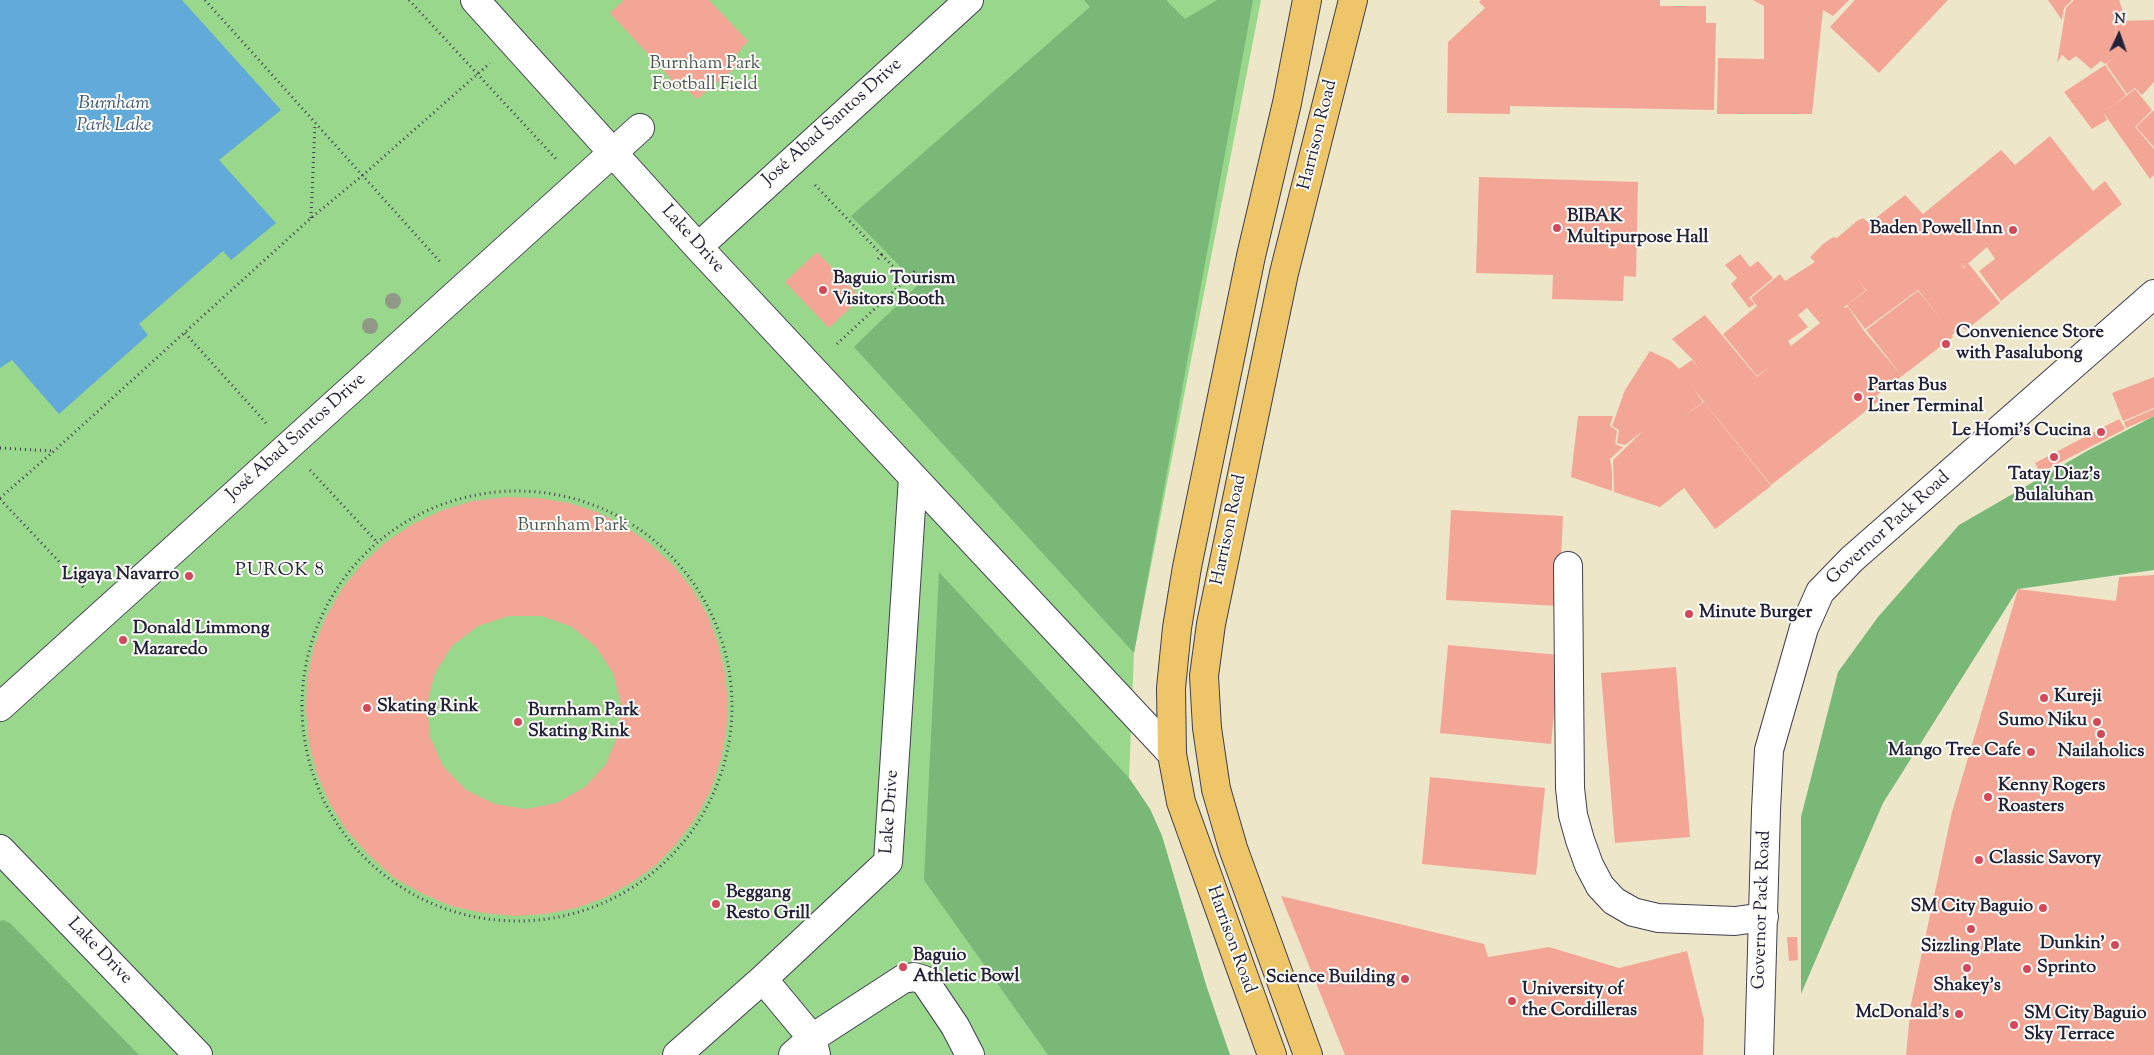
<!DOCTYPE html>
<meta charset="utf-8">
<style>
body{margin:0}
#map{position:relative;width:2154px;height:1055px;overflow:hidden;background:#eee6c9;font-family:"Sorts Mill Goudy",serif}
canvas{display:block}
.north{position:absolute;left:2094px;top:10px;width:50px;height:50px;-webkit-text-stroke:4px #fdfcf7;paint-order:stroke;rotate:3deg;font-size:14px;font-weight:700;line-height:20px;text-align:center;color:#22223b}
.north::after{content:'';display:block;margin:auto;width:18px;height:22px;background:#22223b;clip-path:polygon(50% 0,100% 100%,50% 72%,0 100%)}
</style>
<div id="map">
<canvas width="2154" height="1055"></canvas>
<div class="north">N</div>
</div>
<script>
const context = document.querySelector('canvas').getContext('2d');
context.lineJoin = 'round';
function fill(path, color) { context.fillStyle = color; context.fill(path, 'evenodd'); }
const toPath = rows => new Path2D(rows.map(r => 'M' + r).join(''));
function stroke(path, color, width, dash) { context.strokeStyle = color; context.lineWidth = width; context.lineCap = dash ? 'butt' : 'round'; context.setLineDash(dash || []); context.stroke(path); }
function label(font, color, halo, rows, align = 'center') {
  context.font = font + ' "Sorts Mill Goudy",serif'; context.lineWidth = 4; context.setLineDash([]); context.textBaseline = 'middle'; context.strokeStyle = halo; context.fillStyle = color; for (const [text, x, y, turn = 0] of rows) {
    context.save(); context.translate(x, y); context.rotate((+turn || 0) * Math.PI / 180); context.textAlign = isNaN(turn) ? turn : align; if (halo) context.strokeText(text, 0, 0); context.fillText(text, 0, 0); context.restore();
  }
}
fill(toPath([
 [0,0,1261,0,1134,653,1129,778,1150,809,1162,836,1206,985,1230,1055,0,1055]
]), '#99d78c');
fill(toPath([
 [1084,0,1166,0,1185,19,1217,0,1253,0,1134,653,854,347,918,285,851,216,1090,7],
 [2154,416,2154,570,2018,589,1883,803,1801,994,1801,817,1838,672,1878,617,1959,525,2087,451],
 [939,572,1129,778,1150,809,1162,836,1206,985,1230,1055,1048,1055,924,880],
 [3,920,10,923,139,1055,0,1055,0,921]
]), '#7ab878');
fill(toPath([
 [0,0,182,0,281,110,219,160,276,223,231,260,223,251,139,324,148,335,59,414,12,360,0,368]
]), '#62aad9');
fill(toPath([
 [624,0,709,0,748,41,736,55,742,62,697,99,686,89,683,92,610,13],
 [1481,0,1660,0,1660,6,1706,6,1706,23,1716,23,1714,110,1510,106,1510,114,1447,113,1448,42,1485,8,1479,2],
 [1753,0,1849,0,1833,16,1823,10,1812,114,1717,114,1718,58,1764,59,1764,6],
 [1855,0,1948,0,1879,73,1830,27],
 [2048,0,2072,0,2064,8,2062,20],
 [2074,0,2119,0,2126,20,2112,20,2115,21,2116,49,2116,21,2154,20,2154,82,2142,95,2135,88,2127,94,2106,64,2115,57,2105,64,2101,61,2091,69,2076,56,2069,61,2062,55,2057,63,2066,8],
 [2105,65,2126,95,2107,110,2135,89,2152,110,2135,127,2154,149,2154,175,2150,179,2103,112,2107,120,2092,129,2064,92],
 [2154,110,2154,147,2136,127],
 [2050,136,2093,191,2105,181,2122,204,2001,301,1979,271,1995,259,1987,247,1964,267,1959,262,1964,268,1968,263,2000,303,1966,330,1962,327,1952,335,1953,337,1902,376,1866,330,1918,291,1942,320,1918,290,1865,329,1847,305,1867,290,1860,284,1866,290,1843,308,1848,307,1864,331,1902,376,1876,396,1880,400,1771,485,1693,388,1703,402,1679,420,1704,402,1771,486,1715,529,1684,488,1660,507,1614,492,1613,460,1643,431,1625,445,1617,443,1619,430,1612,426,1625,390,1650,351,1671,361,1679,369,1692,360,1700,370,1692,359,1672,339,1705,315,1757,377,1769,367,1757,376,1723,334,1757,306,1751,298,1780,274,1785,281,1815,262,1810,257,1823,244,1833,237,1837,238,1857,221,1863,218,1869,223,1863,228,1905,195,1923,214,2001,150,2015,165],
 [1807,308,1820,323,1791,346,1788,341,1808,327,1798,315],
 [1479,177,1638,182,1636,277,1624,276,1623,301,1552,299,1553,275,1476,273],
 [817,252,861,298,829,328,785,282],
 [1740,254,1750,267,1758,261,1773,278,1749,298,1755,304,1749,308,1731,284,1737,278,1725,265],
 [2154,377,2154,408,2123,421,2112,393],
 [2154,409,2154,416,2126,428,2124,422],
 [1578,416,1613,416,1610,426,1617,431,1615,444,1623,447,1610,459,1612,471,1612,491,1571,477],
 [2119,419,2125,429,2040,473,2035,463],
 [506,497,538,498,569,503,597,512,625,526,650,544,673,565,692,589,707,614,718,643,725,673,728,703,726,733,720,763,710,792,695,819,677,843,656,865,631,883,604,898,576,908,545,914,515,916,483,913,451,906,421,893,393,877,369,855,347,831,330,804,317,774,309,743,306,711,307,679,314,647,326,617,342,589,362,564,386,542,413,524,443,510,473,501],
 [509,616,542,616,572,627,596,647,613,673,621,704,618,735,606,764,585,787,557,803,526,809,495,804,466,790,443,766,430,737,427,704,435,673,452,646,478,626],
 [1451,510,1563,516,1559,606,1446,600],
 [2154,575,2154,1055,1906,1055,1911,1004,1952,812,2018,589,2116,601,2119,577],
 [1448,645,1560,655,1551,744,1440,733],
 [1676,667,1690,837,1615,843,1601,673],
 [1430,777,1545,788,1536,875,1422,864],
 [1281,896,1484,944,1488,957,1549,947,1619,968,1687,951,1704,1020,1703,1055,1345,1055],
 [1787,937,1797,937,1798,960,1789,961]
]), '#f4a696');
const minor = toPath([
 [475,0,698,247,1172,754],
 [698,247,969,0],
 [1568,566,1570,788,1573,815,1580,840,1589,865,1600,886,1614,901,1633,912,1658,918,1735,921,1764,917],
 [0,707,640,128],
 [0,849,198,1055],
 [763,979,812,1038,816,1055],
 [677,1055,763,979,888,862,913,477],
 [793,1055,812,1038,903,979,914,977,924,980,955,1026,970,1055],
 [1759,1055,1766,810,1769,750,1804,628,1820,592,1852,559,2154,294]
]);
const highway = toPath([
 [1272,1055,1181,802,1172,754,1171,688,1177,628,1187,567,1251,256,1287,103,1307,0],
 [1308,1055,1233,848,1216,789,1207,728,1204,676,1211,624,1284,273,1353,0]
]);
stroke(minor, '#413f50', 30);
stroke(highway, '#413f50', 30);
stroke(toPath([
 [205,0,442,264],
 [409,0,558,161],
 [815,185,882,255],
 [311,218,315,123],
 [878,259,882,255,906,280],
 [185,333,267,424],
 [837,344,914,272,930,278],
 [0,448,54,451],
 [310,470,377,542],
 '302 706a215 215 0 1 1 430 0a215 215 0 1 1-430 0Z',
 [0,498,54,451,311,218,363,175,490,63],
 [0,499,84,588]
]), '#413f50', 3, [1, 4]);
stroke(minor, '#fff', 28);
stroke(highway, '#eec569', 28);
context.fillStyle = '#929888';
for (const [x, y] of [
 [393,301],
 [370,326]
]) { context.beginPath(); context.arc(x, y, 8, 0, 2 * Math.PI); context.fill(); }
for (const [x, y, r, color] of [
 [1557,228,5,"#d1495b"],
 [2013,230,5,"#d1495b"],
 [823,290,5,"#d1495b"],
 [1946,344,5,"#d1495b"],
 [1858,397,5,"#d1495b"],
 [2101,432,5,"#d1495b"],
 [2054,457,5,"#d1495b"],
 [189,576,5,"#d1495b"],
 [1689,614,5,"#d1495b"],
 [123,640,5,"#d1495b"],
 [2044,698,5,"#d1495b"],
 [367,708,5,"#d1495b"],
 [518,722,5,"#d1495b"],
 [2097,722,5,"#d1495b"],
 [2101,734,5,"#d1495b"],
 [2031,752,5,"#d1495b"],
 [1988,797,5,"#d1495b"],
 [1979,860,5,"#d1495b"],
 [716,904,5,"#d1495b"],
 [2043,908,5,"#d1495b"],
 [1971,929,5,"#d1495b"],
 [2115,945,5,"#d1495b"],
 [903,967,5,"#d1495b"],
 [1967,968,5,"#d1495b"],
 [2027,969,5,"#d1495b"],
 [1405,979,5,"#d1495b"],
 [1512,1001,5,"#d1495b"],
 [1959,1014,5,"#d1495b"],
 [2014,1025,5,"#d1495b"]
]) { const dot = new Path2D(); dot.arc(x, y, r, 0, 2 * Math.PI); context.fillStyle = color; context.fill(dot); stroke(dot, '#fdfcf7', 2); }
label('18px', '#465853', '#fdfcf7', [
 ["Burnham Park",705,65],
 ["Football Field",705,86],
 ["Burnham Park",573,527]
]);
label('18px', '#22223b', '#fdfcf7', [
 ["José Abad Santos Drive",833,123,-42],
 ["Harrison Road",1319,135,-76],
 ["Lake Drive",692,240,48],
 ["José Abad Santos Drive",297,438,-42],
 ["Governor Pack Road",1889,529,-42],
 ["Harrison Road",1230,530,-78],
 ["Lake Drive",891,812,-86],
 ["Governor Pack Road",1763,910,-88],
 ["Harrison Road",1230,940,70],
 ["Lake Drive",99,952,46]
]);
label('bold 18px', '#22223b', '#fdfcf7', [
 ["BIBAK",1567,218],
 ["Multipurpose Hall",1567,239],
 ["Baden Powell Inn",2003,230,"right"],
 ["Baguio Tourism",833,280],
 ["Visitors Booth",833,301],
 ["Convenience Store",1956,334],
 ["with Pasalubong",1956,355],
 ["Partas Bus",1868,387],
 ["Liner Terminal",1868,408],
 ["Le Homi's Cucina",2091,432,"right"],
 ["Tatay Diaz's",2054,476,"center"],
 ["Bulaluhan",2054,497,"center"],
 ["Ligaya Navarro",179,576,"right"],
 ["Minute Burger",1699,614],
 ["Donald Limmong",133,630],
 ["Mazaredo",133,651],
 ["Kureji",2054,698],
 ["Skating Rink",377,708],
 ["Burnham Park",528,712],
 ["Skating Rink",528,733],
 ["Sumo Niku",2087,722,"right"],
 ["Mango Tree Cafe",2021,752,"right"],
 ["Nailaholics",2101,753,"center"],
 ["Kenny Rogers",1998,787],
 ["Roasters",1998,808],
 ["Classic Savory",1989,860],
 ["Beggang",726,894],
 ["Resto Grill",726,915],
 ["SM City Baguio",2033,908,"right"],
 ["Dunkin'",2105,945,"right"],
 ["Sizzling Plate",1971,948,"center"],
 ["Baguio",913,957],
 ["Athletic Bowl",913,978],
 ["Sprinto",2037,969],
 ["Science Building",1395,979,"right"],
 ["Shakey's",1967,987,"center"],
 ["University of",1522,991],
 ["the Cordilleras",1522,1012],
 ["McDonald's",1949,1014,"right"],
 ["SM City Baguio",2024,1015],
 ["Sky Terrace",2024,1036]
], 'left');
label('italic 19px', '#3c587a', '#fdfcf7', [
 ["Burnham",114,105],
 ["Park Lake",114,127]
]);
context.letterSpacing = '1px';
label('19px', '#22223b', '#fdfcf7', [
 ["PUROK 8",280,572]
]);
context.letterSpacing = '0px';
</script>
